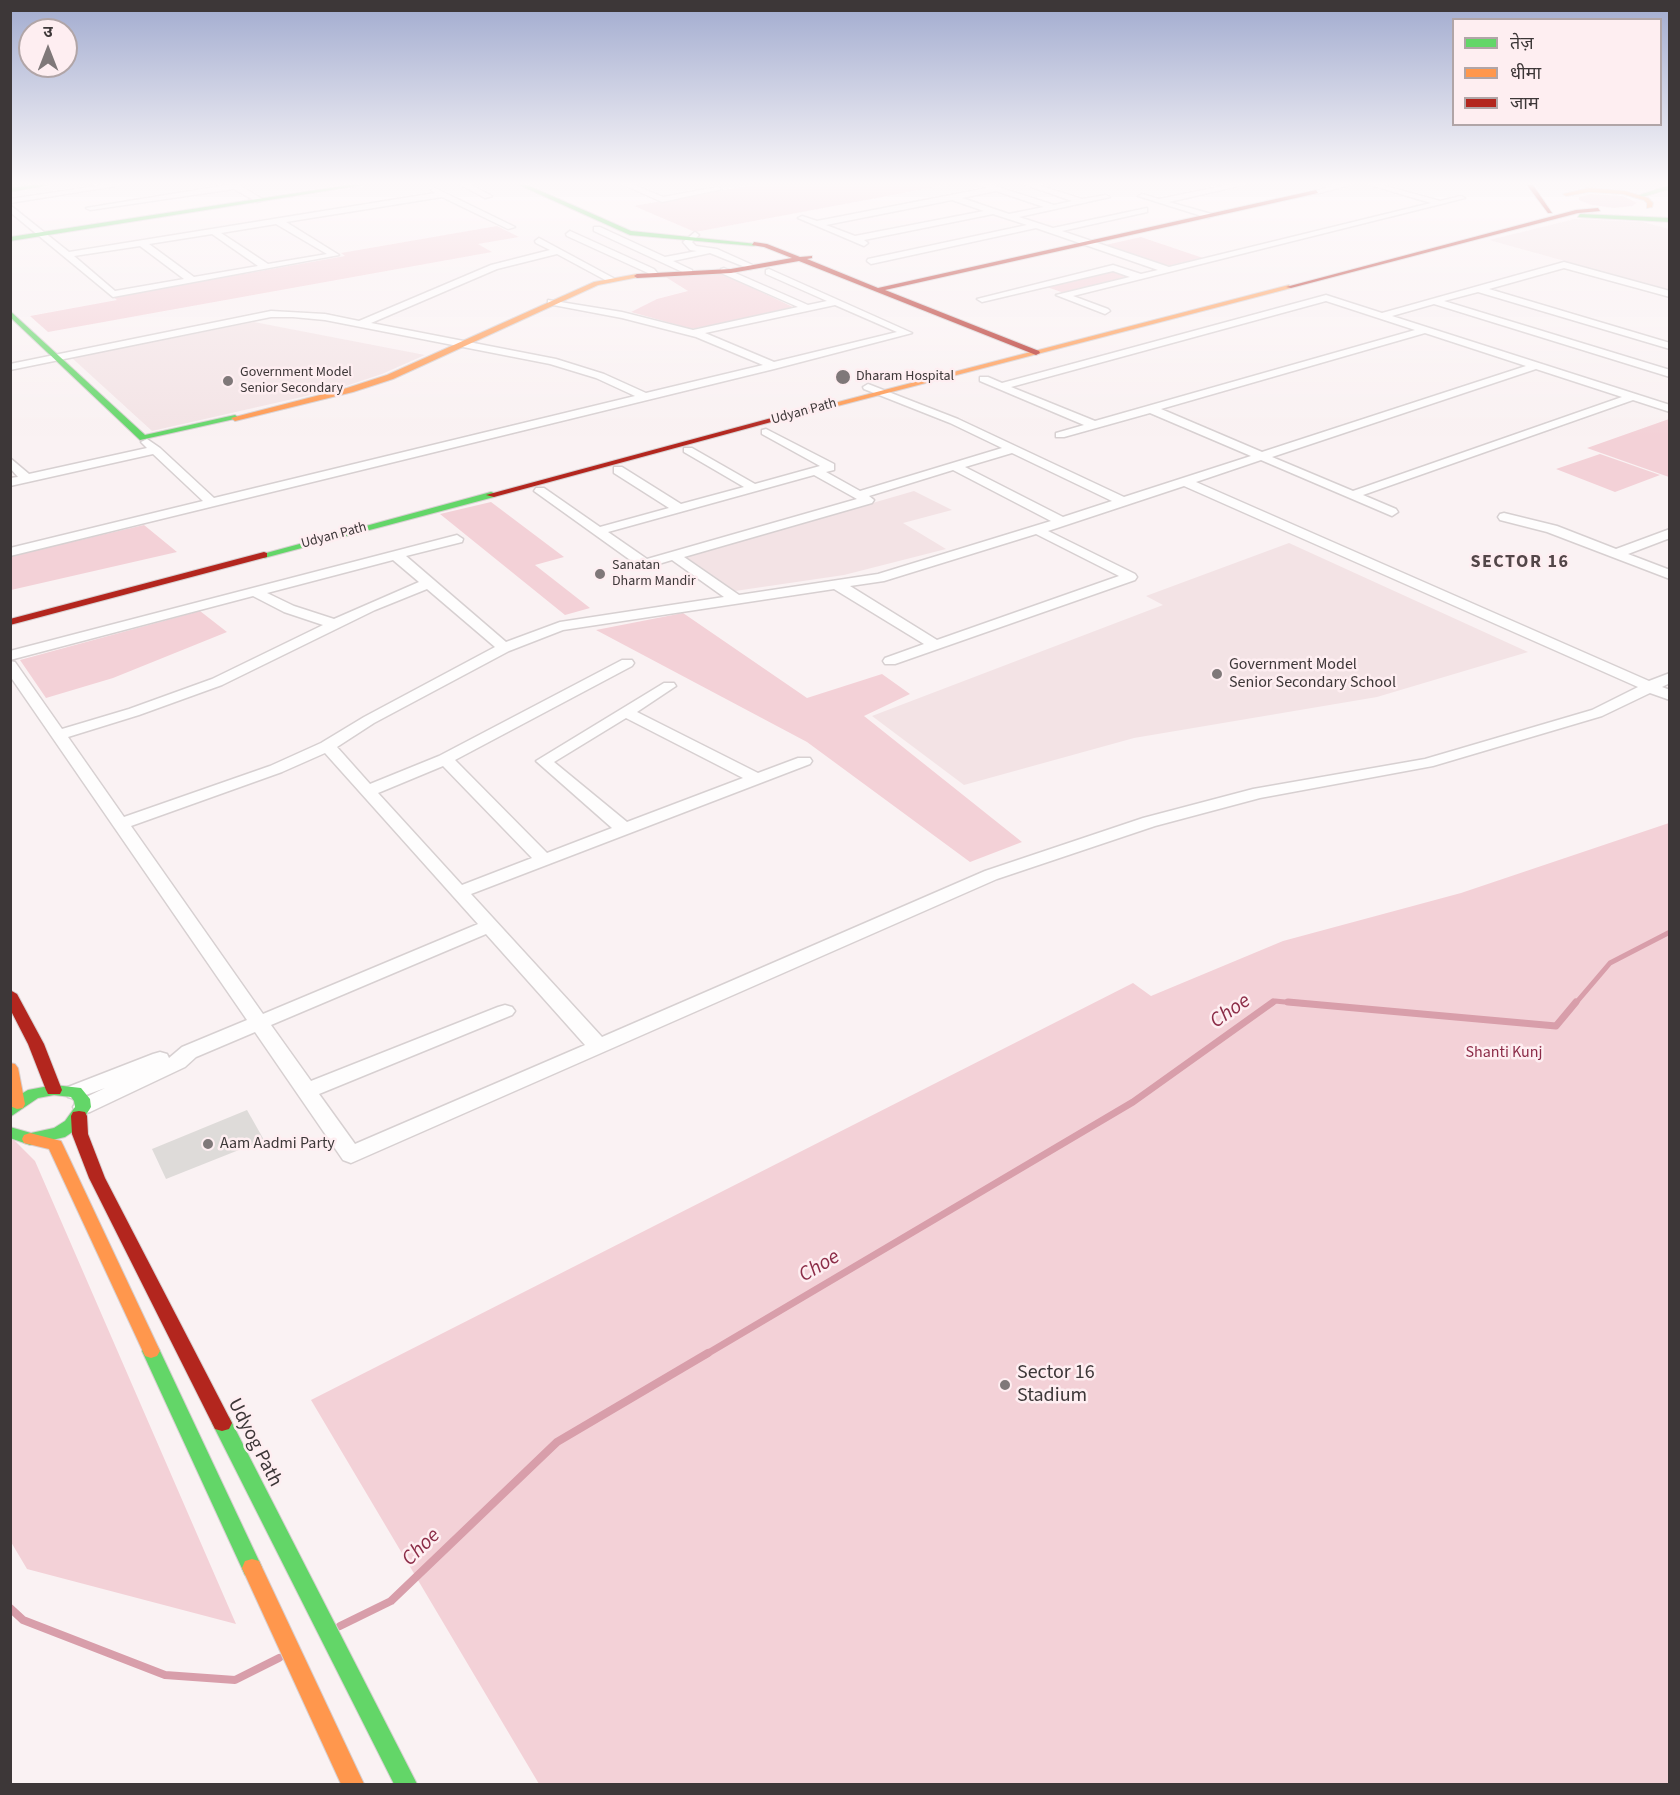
<!DOCTYPE html>
<meta charset="utf-8">
<style>
body{margin:0}
#map{position:relative;width:1680px;height:1795px;overflow:hidden;background:#faf2f3;font-family:"Source Sans 3","Noto Sans Devanagari",sans-serif}
canvas{display:block}
.frame{position:absolute;inset:0;border:12px solid #3d3738;pointer-events:none}
.legend{position:absolute;left:1452px;top:18px;width:210px;height:108px;box-sizing:border-box;background:#feeef1;border:2px solid #b1a5a7;margin:0;padding:8px 10px;list-style:none;font-size:18px;color:#3d3738}
.legend li{display:flex;align-items:center;gap:12px;height:30px}
.legend b{width:30px;border:2px solid #b1a5a7}
.north{position:absolute;left:18px;top:18px;width:60px;height:60px;box-sizing:border-box;background:#feeef1;border:2px solid #b1a5a7;border-radius:50%;rotate:0deg;font-size:16px;font-weight:700;line-height:24px;text-align:center;color:#3d3738}
.north::after{content:'';display:block;margin:auto;width:21px;height:27px;background:#7f7879;clip-path:polygon(50% 0,100% 100%,50% 72%,0 100%)}
</style>
<div id="map">
<canvas width="1680" height="1795"></canvas>
<div class="frame"></div>
<ul class="legend">
<li><b style="height:8px;background:#63d668"></b>तेज़</li>
<li><b style="height:8px;background:#ff974d"></b>धीमा</li>
<li><b style="height:8px;background:#b3261e"></b>जाम</li>
</ul>
<div class="north">उ</div>
</div>
<script>
const context = document.querySelector('canvas').getContext('2d');
context.lineJoin = 'round';
function fill(path, color) { context.fillStyle = color; context.fill(path, 'evenodd'); }
const toPath = rows => new Path2D(rows.map(r => 'M' + r).join(''));
function stroke(path, color, width, dash) { context.strokeStyle = color; context.lineWidth = width; context.lineCap = dash ? 'butt' : 'round'; context.setLineDash(dash || []); context.stroke(path); }
function label(font, color, halo, rows, align = 'center') {
  context.font = font + ' "Source Sans 3",sans-serif'; context.lineWidth = 5; context.setLineDash([]); context.textBaseline = 'middle'; context.strokeStyle = halo; context.fillStyle = color; for (const [text, x, y, turn = 0] of rows) {
    context.save(); context.translate(x, y); context.rotate((+turn || 0) * Math.PI / 180); context.textAlign = isNaN(turn) ? turn : align; if (halo) context.strokeText(text, 0, 0); context.fillText(text, 0, 0); context.restore();
  }
}
fill(toPath([
 [1575,219,1643,222,1669,229,1669,290,1489,240],
 [254,322,425,355,382,374,337,389,152,431,72,358],
 [914,491,952,510,903,523,946,549,844,575,735,591,686,557],
 [1289,543,1528,652,1377,697,1134,738,964,785,872,716,1163,605,1146,596]
]), '#f3e3e5');
fill(toPath([
 [751,185,946,185,695,232,634,206],
 [1591,194,1623,196,1637,203,1632,206,1614,208,1592,205,1579,200,1579,197],
 [497,226,519,237,478,244,492,252,48,332,30,316,117,300,113,297,345,256,341,253],
 [1141,237,1203,258,1204,258,1167,266,1105,245],
 [1113,269,1132,276,1064,293,1044,286],
 [724,274,795,308,692,329,631,312,657,299,688,291,664,276],
 [1669,419,1669,477,1587,448],
 [1600,454,1660,475,1615,492,1556,469],
 [491,502,564,557,535,565,590,608,565,615,440,514],
 [144,525,177,552,11,590,11,556],
 [200,611,227,632,113,678,46,698,20,660],
 [683,613,807,698,882,674,910,694,864,716,1022,842,970,862,807,742,596,630],
 [1669,823,1669,1784,539,1784,311,1400,1133,983,1151,996,1283,941,1461,893],
 [11,1137,35,1161,236,1624,27,1569,11,1542]
]), '#f3d1d7');
stroke(toPath([
 [1271,1004,1275,1001,1305,1004],
 [1575,1004,1610,963,1670,932]
]), '#d89eaa', 5);
stroke(toPath([
 [1288,1002,1556,1026,1576,1002],
 [705,1355,1133,1102,1273,1002]
]), '#d89eaa', 7);
stroke(toPath([
 [10,1608,23,1620,165,1675,235,1680,279,1658],
 [340,1626,391,1601,557,1442,708,1353]
]), '#d89eaa', 8);
fill(toPath([
 [247,1110,264,1140,166,1179,152,1149]
]), '#dedbd9');
const street = toPath([
 [103,185,122,185,10,203,10,199,103,185],
 [227,185,239,185,264,200,257,202,234,189,90,210,86,208,227,185],
 [461,185,471,185,492,196,485,198,461,185],
 [624,185,634,185,663,197,718,187,722,189,662,202,624,185],
 [980,185,992,185,1054,205,1072,201,1026,185,1038,185,1082,199,1106,195,1110,197,1019,217,1053,228,1147,208,1147,212,1062,231,1169,267,1431,203,1370,185,1382,185,1440,201,1461,196,1465,198,1073,296,1108,309,1110,311,1105,314,1056,295,1130,277,1113,271,982,302,977,299,1113,265,1141,274,1158,270,1036,228,871,264,867,261,868,259,1027,225,993,214,864,240,868,243,864,246,798,218,802,216,817,221,987,188,980,185],
 [996,191,1044,207,1009,214,962,198,996,191],
 [952,200,984,211,855,236,826,225,952,200],
 [1228,185,1243,185,1169,202,1211,214,1212,216,1208,218,1138,196,1142,194,1159,199,1228,185],
 [1336,185,1350,185,1316,194,1312,192,1336,185],
 [435,188,515,227,508,229,442,197,286,222,339,255,113,297,10,212,10,205,69,252,435,193,431,190,435,188],
 [276,224,327,254,268,264,221,233,276,224],
 [212,234,258,266,194,277,149,244,212,234],
 [140,246,184,279,115,291,74,256,140,246],
 [594,227,600,227,665,257,697,251,690,250,683,242,695,232,699,235,692,242,696,246,717,249,757,267,750,269,710,253,673,261,692,270,692,274,689,275,594,231,594,227],
 [570,231,654,269,658,274,650,276,648,273,567,236,566,234,570,231],
 [539,238,617,280,609,282,557,254,497,269,371,323,556,359,604,374,646,393,763,365,696,337,622,318,548,304,548,300,622,312,693,330,798,307,721,273,721,269,724,268,808,305,827,301,766,274,766,270,769,269,912,333,774,369,10,556,10,548,203,501,153,454,10,486,10,478,18,477,10,468,10,458,29,474,147,448,141,442,147,439,160,448,214,498,635,396,596,378,550,364,325,320,293,317,271,317,10,370,10,364,271,311,325,314,359,321,491,265,550,250,536,243,535,241,539,238],
 [835,305,897,332,774,362,705,333,835,305],
 [1564,262,1670,291,1670,297,1564,268,1489,289,1670,343,1670,349,1478,292,1444,301,1670,370,1670,377,1434,304,1392,316,1670,405,1670,412,1633,400,1363,495,1396,509,1398,512,1392,516,1261,460,1196,482,1649,681,1670,673,1670,683,1662,687,1670,690,1670,700,1650,693,1602,716,1433,766,1260,798,1155,826,997,879,351,1163,343,1160,255,1032,196,1057,185,1067,90,1112,83,1114,76,1112,73,1107,76,1102,105,1088,75,1099,68,1097,65,1092,68,1087,153,1054,160,1052,167,1054,169,1058,182,1047,247,1020,10,676,10,661,15,662,62,729,129,709,212,679,323,625,284,612,253,596,10,660,10,651,457,535,463,539,462,542,406,556,506,642,560,622,724,597,672,560,645,568,640,567,534,491,536,488,544,488,600,527,669,508,614,473,614,467,622,467,681,504,744,487,684,452,684,448,692,448,755,484,820,466,762,434,762,430,766,429,834,464,834,470,826,472,860,491,1002,448,950,423,864,389,863,387,868,384,958,419,1124,497,1251,456,1150,413,1064,437,1056,437,1056,433,1084,425,980,381,980,377,988,377,1002,383,1326,295,1382,313,1564,262],
 [1326,301,1415,330,1095,421,1011,387,1326,301],
 [1425,333,1526,366,1262,452,1161,409,1425,333],
 [1536,369,1622,397,1353,491,1272,457,1536,369],
 [1012,453,1112,501,1063,517,965,467,1012,453],
 [953,470,1051,521,878,574,739,595,684,557,872,503,874,500,869,496,953,470],
 [814,475,857,499,647,559,608,532,814,475],
 [1184,486,1638,687,1592,710,1425,759,1253,789,1143,818,985,871,602,1037,471,894,810,764,812,761,810,758,798,758,758,773,637,712,676,686,674,683,664,683,536,761,612,828,547,853,455,760,632,666,634,663,632,660,622,660,439,756,370,784,337,747,374,723,509,651,563,630,834,589,924,644,885,658,883,661,885,664,895,664,1135,580,1137,577,1135,574,1048,531,1184,486],
 [1036,534,1119,576,937,640,850,586,884,581,1036,534],
 [393,560,419,582,334,619,294,606,267,593,393,560],
 [427,589,495,647,364,717,321,743,270,766,124,817,68,737,139,715,222,685,375,610,427,589],
 [626,718,743,778,627,822,554,762,626,718],
 [325,753,478,924,263,1014,131,826,282,772,325,753],
 [443,766,532,858,462,885,378,793,443,766],
 [486,934,585,1045,355,1144,319,1094,512,1015,515,1011,512,1007,505,1005,498,1007,311,1081,271,1025,486,934],
 [1504,513,1557,526,1616,549,1670,529,1670,538,1628,554,1670,570,1670,579,1547,532,1500,520,1498,517,1500,514,1504,513]
]);
const fast = toPath([
 [34,185,49,185,10,192,10,188,34,185],
 [349,185,363,185,10,241,10,237,349,185],
 [519,185,527,185,631,231,757,244,754,246,630,235,519,185],
 [1670,185,1670,189,1639,198,1636,196,1670,185],
 [1580,214,1670,218,1670,222,1578,217,1580,214],
 [10,311,145,435,235,415,239,418,140,440,10,317,10,311],
 [491,492,494,493,494,497,264,558,259,555,491,492],
 [54,1085,81,1088,90,1099,91,1107,77,1129,65,1137,30,1145,10,1138,10,1127,31,1133,54,1128,65,1121,75,1107,74,1101,71,1097,54,1095,38,1098,10,1117,11,1100,28,1090,54,1085],
 [151,1344,157,1346,160,1351,259,1561,262,1568,259,1575,252,1577,245,1575,142,1351,145,1346,151,1344],
 [222,1415,229,1417,417,1784,394,1784,212,1423,215,1417,222,1415]
]);
const slow = toPath([
 [1589,188,1625,191,1648,198,1653,203,1652,207,1647,208,1647,203,1644,200,1623,194,1589,192,1566,196,1563,194,1589,188],
 [637,274,639,277,598,285,393,379,353,392,235,421,231,418,347,388,387,375,594,282,637,274],
 [1289,285,1291,288,822,410,815,408,1289,285],
 [10,1063,15,1064,18,1068,25,1104,23,1108,17,1109,10,1106,10,1063],
 [30,1133,61,1141,63,1145,160,1351,157,1356,151,1358,145,1356,49,1149,24,1143,22,1139,24,1135,30,1133],
 [252,1559,259,1561,364,1784,341,1784,242,1568,245,1561,252,1559]
]);
const jam = toPath([
 [1527,185,1533,185,1552,213,1548,213,1527,185],
 [1316,190,1318,193,885,290,1039,351,1040,353,1036,355,799,261,731,273,637,278,634,276,637,274,731,269,792,258,764,247,752,245,754,242,767,244,800,257,812,256,812,258,807,259,878,288,1316,190],
 [1598,208,1600,211,1578,213,1291,288,1286,287,1576,210,1598,208],
 [816,406,823,408,494,497,486,495,816,406],
 [264,552,267,553,267,557,10,625,10,619,264,552],
 [10,990,17,994,44,1044,62,1090,60,1094,48,1094,46,1090,28,1044,10,1009,10,990],
 [79,1111,85,1112,87,1116,88,1134,105,1178,232,1423,229,1429,222,1431,215,1429,89,1178,72,1134,71,1116,73,1112,79,1111]
]);
stroke(street, '#d7d0d1', 3);
stroke(fast, '#d7d0d1', 2);
stroke(slow, '#d7d0d1', 2);
stroke(jam, '#d7d0d1', 2);
fill(street, '#fefdfd');
fill(fast, '#63d668');
fill(slow, '#ff974d');
fill(jam, '#b3261e');
const sky = context.createLinearGradient(0, 0, 0, 436);
sky.addColorStop(0, '#a1abcf');
sky.addColorStop(0.42, '#fdf9fa');
sky.addColorStop(1, '#fdf9fa00');
context.fillStyle = sky;
context.fillRect(0, 0, 1680, 436);
for (const [x, y, r, color] of [
 [843,377,8,"#7f7879"],
 [228,381,6,"#7f7879"],
 [600,574,6,"#7f7879"],
 [1217,674,6,"#7f7879"],
 [208,1144,6,"#7f7879"],
 [1005,1385,6,"#7f7879"]
]) { const dot = new Path2D(); dot.arc(x, y, r, 0, 2 * Math.PI); context.fillStyle = color; context.fill(dot); stroke(dot, '#feeef1', 2); }
label('14px', '#3d3738', '#feeef1', [
 ["Government Model",240,373],
 ["Senior Secondary",240,389],
 ["Dharam Hospital",856,377],
 ["Sanatan",612,566],
 ["Dharm Mandir",612,582]
], 'left');
label('14px', '#3d3738', '#feeef1', [
 ["Udyan Path",804,412,-15],
 ["Udyan Path",334,536,-15]
]);
label('16px', '#3d3738', '#feeef1', [
 ["Government Model",1229,665],
 ["Senior Secondary School",1229,683],
 ["Aam Aadmi Party",220,1144]
], 'left');
label('16px', '#8c2c48', '#feeef1', [
 ["Shanti Kunj",1504,1053]
]);
context.letterSpacing = '1.5px';
label('bold 18px', '#534648', '#feeef1', [
 ["SECTOR 16",1520,563]
]);
context.letterSpacing = '0px';
label('20px', '#3d3738', '#feeef1', [
 ["Sector 16",1017,1374],
 ["Stadium",1017,1397]
], 'left');
label('20px', '#3d3738', '#feeef1', [
 ["Udyog Path",254,1443,63]
]);
label('italic 21px', '#8c2d48', '#feeef1', [
 ["Choe",1231,1012,-35],
 ["Choe",820,1267,-31],
 ["Choe",422,1548,-44]
]);
</script>
